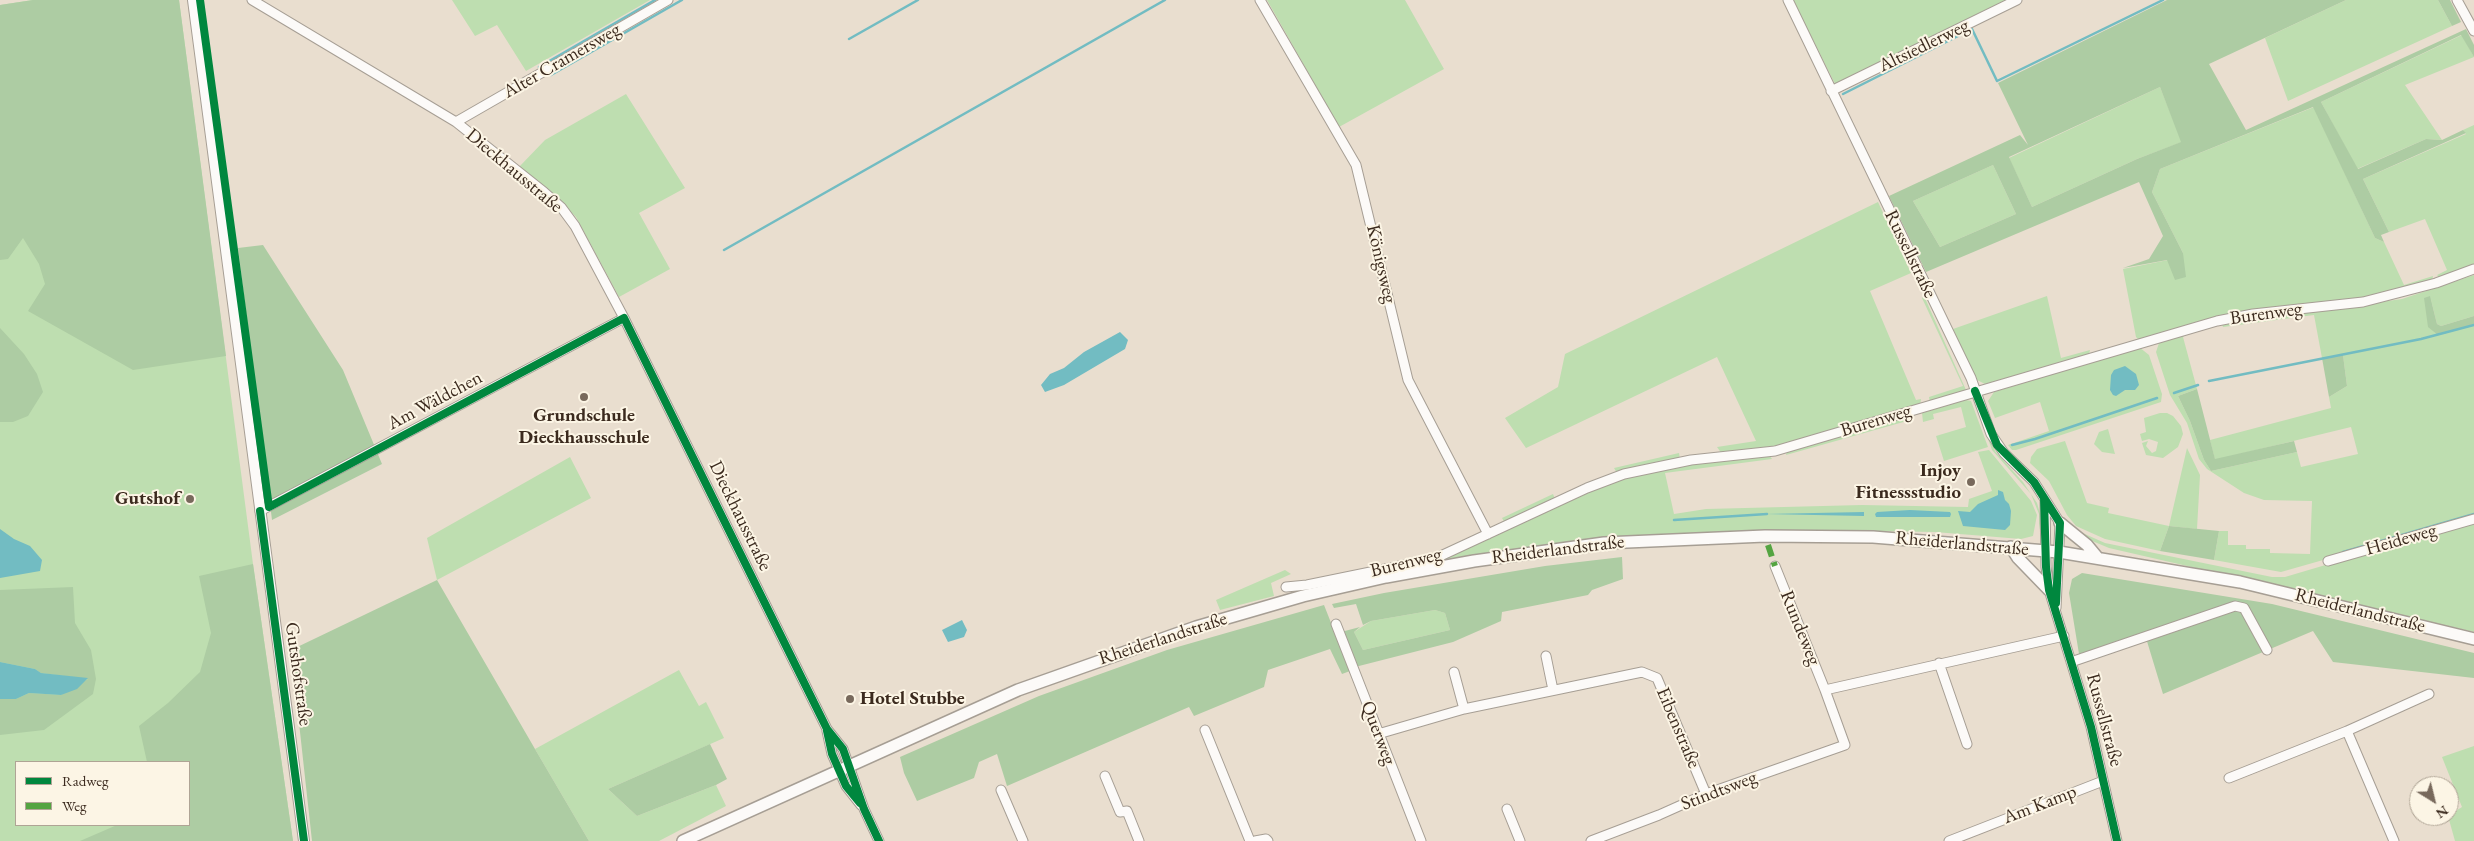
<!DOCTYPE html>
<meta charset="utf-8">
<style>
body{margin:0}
#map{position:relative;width:2474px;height:841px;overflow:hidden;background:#e9decf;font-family:"EB Garamond",serif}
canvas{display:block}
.legend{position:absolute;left:15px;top:761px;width:175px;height:65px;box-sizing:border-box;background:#fcf5e5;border:1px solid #afa495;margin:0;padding:6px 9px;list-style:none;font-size:15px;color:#3b2a1e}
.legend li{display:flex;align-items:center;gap:10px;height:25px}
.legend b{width:25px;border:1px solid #afa495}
.north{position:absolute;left:2409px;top:776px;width:50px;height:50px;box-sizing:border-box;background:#fcf5e5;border:1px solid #afa495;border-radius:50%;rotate:144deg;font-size:14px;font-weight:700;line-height:20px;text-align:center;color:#3b2a1e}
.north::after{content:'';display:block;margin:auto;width:18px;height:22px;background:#78695c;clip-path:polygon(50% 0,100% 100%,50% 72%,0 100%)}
</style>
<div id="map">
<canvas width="2474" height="841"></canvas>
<ul class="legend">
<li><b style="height:6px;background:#00873e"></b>Radweg</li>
<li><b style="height:6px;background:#54a441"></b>Weg</li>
</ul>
<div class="north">N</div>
</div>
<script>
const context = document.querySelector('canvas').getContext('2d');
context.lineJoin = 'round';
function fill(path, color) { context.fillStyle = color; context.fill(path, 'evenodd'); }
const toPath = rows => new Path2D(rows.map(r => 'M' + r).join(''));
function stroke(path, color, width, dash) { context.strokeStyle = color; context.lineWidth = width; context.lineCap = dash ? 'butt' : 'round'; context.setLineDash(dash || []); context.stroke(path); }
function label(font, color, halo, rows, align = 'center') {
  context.font = font + ' "EB Garamond",serif'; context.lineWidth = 4; context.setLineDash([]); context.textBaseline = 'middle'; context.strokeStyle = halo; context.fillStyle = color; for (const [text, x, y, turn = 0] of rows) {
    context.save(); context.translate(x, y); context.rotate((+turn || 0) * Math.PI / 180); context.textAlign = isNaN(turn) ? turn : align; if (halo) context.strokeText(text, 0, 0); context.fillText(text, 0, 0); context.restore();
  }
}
fill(toPath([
 [33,0,179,0,253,564,293,841,0,841,0,5],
 [16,762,189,762,189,825,16,825],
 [452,0,650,0,526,71,497,25,475,36],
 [1267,0,1405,0,1444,69,1339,127],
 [1793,0,2007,0,1835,84],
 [2346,0,2438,0,2452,26,2288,101,2265,38],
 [2462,35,2474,57,2405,85,2442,140,2426,139,2357,169,2321,102],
 [2160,87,2182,142,2137,159,2032,207,2009,158],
 [626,94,685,188,639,213,670,269,619,297,576,217,551,192,519,167,545,140],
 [2314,107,2375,238,2384,242,2404,285,2433,276,2432,281,2365,297,2254,310,2139,340,2136,337,2123,269,2168,260,2183,253,2152,192,2160,169],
 [2474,125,2474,266,2441,279,2437,275,2447,270,2425,219,2389,232,2363,179,2466,134,2463,130],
 [1993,165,2016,214,1940,247,1913,201],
 [1878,202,1911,273,1870,291,1916,400,1921,399,1920,406,1763,449,1722,454,1717,447,1756,441,1717,357,1526,448,1505,418,1558,387,1565,354],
 [2474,275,2474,316,2441,326,2437,324,2430,296,2438,335,2474,325,2474,517,2281,572,2214,560,2219,531,2228,531,2228,545,2246,545,2246,549,2270,549,2270,553,2310,554,2312,501,2264,500,2244,493,2207,469,2199,459,2187,423,2170,395,2156,352,2159,343,2186,333,2186,335,2183,337,2197,389,2178,396,2190,421,2204,460,2211,471,2297,452,2301,467,2358,454,2351,427,2215,460,2210,440,2331,408,2329,397,2347,386,2343,355,2322,358,2314,315,2223,327,2222,324,2402,299],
 [1924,296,1966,390,1963,393,1930,403,1929,397,1963,386,1922,298],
 [2047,296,2061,358,2090,350,2089,354,1985,384,1977,380,1953,329],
 [2139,347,2149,355,2162,394,2161,402,2016,450,2012,450,2008,445,2049,431,2040,402,1995,418,1988,401,1994,392],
 [1966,400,1971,401,1988,447,1944,461,1936,436,1966,427,1961,407,1933,414,1934,419,1923,422,1922,413],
 [1975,403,1995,451,2023,482,2037,503,2041,517,2039,530,2039,514,2031,494,1992,450],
 [2160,413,2167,413,2173,416,2181,426,2183,434,2178,447,2163,458,2146,455,2142,443,2148,441,2146,446,2152,453,2156,451,2158,442,2149,439,2142,441,2140,434,2146,432,2144,418],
 [1910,415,1914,419,1786,455,1787,451],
 [2108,429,2115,454,2102,452,2094,444,2099,432],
 [2065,441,2087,503,2109,508,2108,513,2169,526,2187,448,2200,475,2197,529,2169,526,2160,551,2105,539,2076,526,2067,515,2049,481,2030,463,2031,457,2037,449],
 [1989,450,2031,501,2037,515,2033,536,2021,539,1935,532,1814,530,1645,536,1300,591,1439,561,1593,489,1623,477,1672,466,1769,455,1772,459,1665,473,1674,514,1706,509,1862,505,1968,507,1969,499,1992,491,1978,452],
 [1679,453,1680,459,1617,473,1614,468],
 [570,457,591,498,437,580,427,538],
 [1553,494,1555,499,1505,523,1502,518],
 [2474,521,2474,632,2109,548,2085,538,2078,531,2105,543,2272,577,2285,577],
 [1285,570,1291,574,1271,583,1274,596,1220,610,1216,600],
 [1435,610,1445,613,1450,630,1363,650,1354,632,1371,621],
 [679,670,699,706,706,702,724,738,608,789,637,816,716,785,726,806,659,841,589,841,535,749],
 [2474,746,2474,841,2455,841,2448,816,2462,807,2442,757]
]), '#bedeb0');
fill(toPath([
 [33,0,179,0,226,356,133,370,28,311,45,284,39,264,23,238,8,259,0,260,0,5],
 [2167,0,2346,0,2209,64,2246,130,2466,29,2474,45,2474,57,2461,35,2321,102,2358,169,2426,139,2442,140,2463,130,2466,133,2363,179,2389,232,2381,235,2384,242,2375,238,2313,107,2160,169,2152,192,2183,253,2186,277,2175,280,2167,260,2123,268,2149,259,2163,236,2139,182,1926,272,1889,196,2020,135,2028,145,1998,83],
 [2160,87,2181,142,2137,159,2032,207,2009,157],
 [1993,165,2016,214,1940,247,1913,201],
 [2438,0,2450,0,2461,22,2452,26],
 [263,245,343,370,382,464,272,520,238,248],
 [2430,296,2437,324,2441,326,2474,316,2474,325,2438,335,2428,327,2424,298],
 [0,328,24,354,37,374,43,392,28,416,13,422,0,422],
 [2343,355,2347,386,2329,397,2322,358],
 [2197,389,2215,459,2294,441,2297,452,2211,471,2204,460,2190,421,2178,396],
 [2169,526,2219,531,2214,560,2160,551],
 [1622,557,1623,579,1592,590,1588,595,1502,612,1501,621,1453,642,1355,667,1341,632,1360,627,1354,632,1363,650,1450,630,1445,613,1435,610,1371,621,1363,625,1356,604,1334,608,1332,604,1384,593,1545,566],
 [253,564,293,841,80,841,117,825,189,825,189,762,147,762,139,726,168,703,200,672,211,633,199,576],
 [2082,573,2272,604,2474,653,2474,678,2333,662,2313,631,2163,694,2146,638,2080,660,2069,593,2072,579],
 [437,580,535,749,589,841,312,841,291,650],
 [73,587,75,623,91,650,96,679,93,694,44,730,0,735,0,699,16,699,29,693,61,695,88,679,41,673,35,669,0,662,0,590],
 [1324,605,1350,671,1342,674,1330,649,1268,670,1264,687,1194,716,1189,707,1007,786,997,754,979,762,974,778,917,801,904,773,900,757,1039,696,1167,650],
 [710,744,727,779,716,785,637,816,608,789]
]), '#adcca3');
fill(toPath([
 [1120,332,1128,340,1125,349,1064,385,1045,392,1041,385,1050,374,1064,368,1084,352],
 [2125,366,2136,374,2139,385,2135,390,2125,390,2116,396,2113,395,2110,390,2111,375,2114,370],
 [1998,490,2003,492,2005,500,2009,504,2011,511,2010,525,2005,530,1963,526,1958,511,1970,512,1978,504,1998,495],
 [1910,510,1950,512,1951,514,1950,517,1876,517,1875,514,1877,512],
 [1864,512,1864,516,1765,514],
 [0,529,14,539,30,546,42,560,40,571,0,578],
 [962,620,967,630,964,637,948,642,942,630],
 [0,662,35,669,41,673,88,678,77,689,61,695,29,693,16,699,0,699]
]), '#72bcc2');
stroke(toPath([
 [849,39,918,0],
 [539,67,655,0],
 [551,75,682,0],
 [1843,94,1972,29,1997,81,2163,0],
 [724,250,1165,0],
 [2209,381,2421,339,2474,325],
 [2174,393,2198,385],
 [2012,445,2035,439,2157,398],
 [1674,520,1767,514],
 [2343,552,2474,514]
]), '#72bcc2', 2.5);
const minor = toPath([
 [252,0,456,122,544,192,561,207,575,226,624,318,827,729,843,749,864,809,879,841],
 [1260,0,1356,165,1408,380,1488,534],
 [1788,0,1971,378,1991,434,2004,453,2034,482,2060,523,2056,608],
 [2457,0,2474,31],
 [1831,91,2017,0],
 [456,122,668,0],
 [2045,501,2046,567,2049,590,2091,727,2117,841],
 [260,511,624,318],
 [2328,561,2474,519],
 [1775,566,1825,690,2064,636],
 [1286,587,1307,585,1434,559,1587,488,1624,474,1691,460,1775,451,2217,321,2253,314,2363,302,2436,283,2474,269],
 [1336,624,1421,841],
 [1546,656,1553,690],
 [2071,662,2235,606,2244,608,2267,650],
 [1939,663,1967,744],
 [1454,672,1464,709],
 [1205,730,1250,841],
 [827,731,832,754,846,786,861,805],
 [2347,731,2429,694],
 [1378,734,1464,709,1642,672,1657,678,1706,794],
 [1105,776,1120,812,1127,811,1139,841],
 [2229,778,2347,731,2394,841],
 [1001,790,1023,841],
 [1507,809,1520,841],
 [1255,841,1266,839,1268,841],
 [1591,841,1659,815,1706,794,1845,745,1825,690],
 [1949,841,2103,781]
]);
const tertiary = toPath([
 [193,0,304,841]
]);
const secondary = toPath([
 [2060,523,2087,545,2097,557],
 [2011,547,2018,558,2049,590],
 [683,841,1018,690,1196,627,1303,596,1386,577,1474,561,1604,543,1765,536,1873,537,2059,552,2240,582,2474,639]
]);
stroke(minor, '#a69e94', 11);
stroke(tertiary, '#a69e94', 12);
stroke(secondary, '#a69e94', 14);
stroke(minor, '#fcfaf8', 9);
stroke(tertiary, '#fcfaf8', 10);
stroke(secondary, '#fcfaf8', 11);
stroke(toPath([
 [1768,545,1775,566]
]), '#54a441', 6, [12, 6]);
stroke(toPath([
 [200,0,269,507,624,318,827,729,843,749,864,809,879,841],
 [1975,391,1997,445,2034,482,2060,523,2056,603],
 [2044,498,2046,567,2049,590,2091,727,2117,841],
 [260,511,304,841],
 [827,731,832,754,846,786,860,803]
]), '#00873e', 8);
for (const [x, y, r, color] of [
 [584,397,5,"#78695c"],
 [1971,482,5,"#78695c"],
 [190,499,5,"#78695c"],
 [850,699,5,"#78695c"]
]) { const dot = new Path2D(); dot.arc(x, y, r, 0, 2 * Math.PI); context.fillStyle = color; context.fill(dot); stroke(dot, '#fcf5e5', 2); }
label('19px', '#3b2a1e', '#fcf5e5', [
 ["Altsiedlerweg",1924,46,-26],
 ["Alter Cramersweg",562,61,-30],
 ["Dieckhausstraße",514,171,40],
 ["Russellstraße",1910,254,64],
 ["Königsweg",1381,264,77],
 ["Burenweg",2266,314,-8],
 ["Am Wäldchen",435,401,-28],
 ["Burenweg",1876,421,-17],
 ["Dieckhausstraße",740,516,64],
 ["Heideweg",2401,540,-16],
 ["Rheiderlandstraße",1962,544,5],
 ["Rheiderlandstraße",1558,550,-7],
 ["Burenweg",1406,563,-14],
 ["Rheiderlandstraße",2360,611,14],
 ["Rundeweg",1800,628,68],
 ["Rheiderlandstraße",1163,639,-18],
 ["Gutshofstraße",298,674,82],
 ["Russellstraße",2104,720,75],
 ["Eibenstraße",1678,728,67],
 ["Querweg",1378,733,69],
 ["Stindtsweg",1719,791,-21],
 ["Am Kamp",2040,805,-21]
]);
label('bold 19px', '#3b2a1e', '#fcf5e5', [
 ["Grundschule",584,416,"center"],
 ["Dieckhausschule",584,438,"center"],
 ["Injoy",1961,471],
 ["Fitnessstudio",1961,493],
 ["Gutshof",180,499],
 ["Hotel Stubbe",860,699,"left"]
], 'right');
</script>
